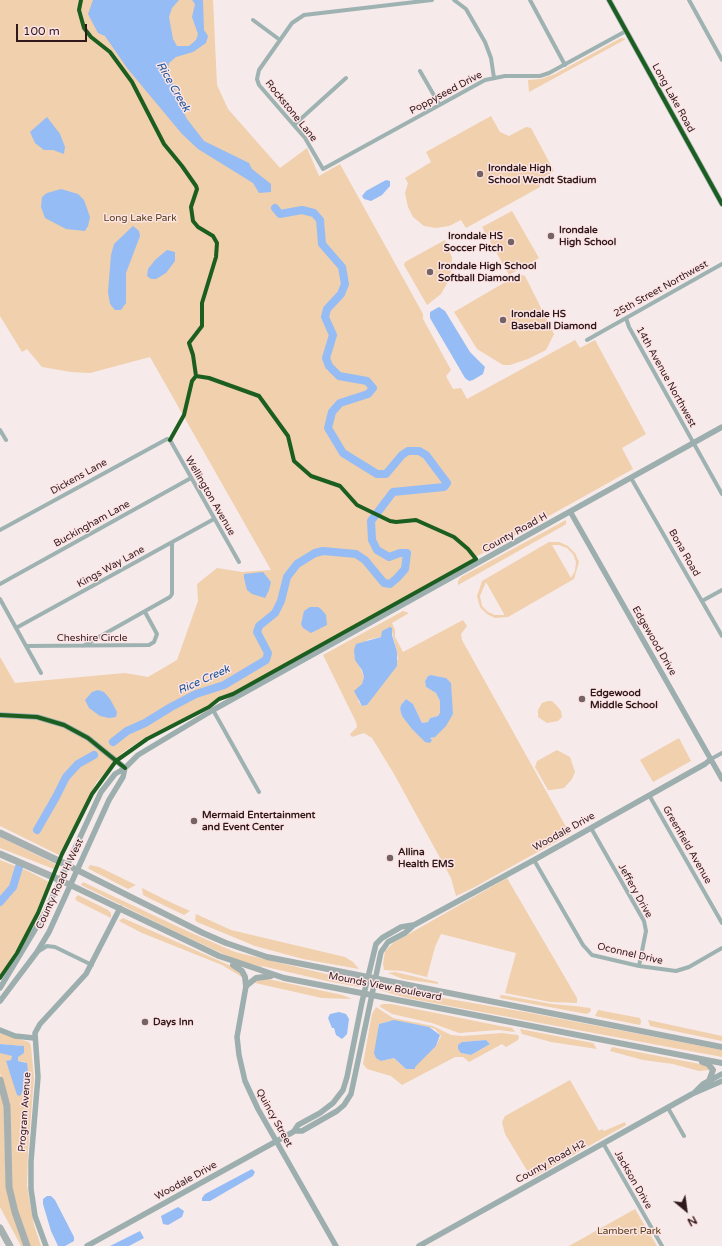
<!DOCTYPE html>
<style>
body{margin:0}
#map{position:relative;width:722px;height:1246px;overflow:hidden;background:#f7eaea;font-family:"Varela Round",sans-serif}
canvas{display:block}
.north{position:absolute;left:666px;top:1190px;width:40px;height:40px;-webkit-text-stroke:3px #fde4e5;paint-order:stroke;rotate:151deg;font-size:11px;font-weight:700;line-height:16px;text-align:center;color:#2f191b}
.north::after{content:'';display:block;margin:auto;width:14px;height:18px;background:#2f191b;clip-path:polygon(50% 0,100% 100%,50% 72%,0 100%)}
.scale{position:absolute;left:16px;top:24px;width:71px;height:18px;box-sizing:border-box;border:2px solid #2f191b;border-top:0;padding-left:5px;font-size:12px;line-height:14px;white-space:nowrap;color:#2f191b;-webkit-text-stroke:3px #fde4e5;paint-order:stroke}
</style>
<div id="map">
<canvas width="722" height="1246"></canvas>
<div class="north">N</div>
<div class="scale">100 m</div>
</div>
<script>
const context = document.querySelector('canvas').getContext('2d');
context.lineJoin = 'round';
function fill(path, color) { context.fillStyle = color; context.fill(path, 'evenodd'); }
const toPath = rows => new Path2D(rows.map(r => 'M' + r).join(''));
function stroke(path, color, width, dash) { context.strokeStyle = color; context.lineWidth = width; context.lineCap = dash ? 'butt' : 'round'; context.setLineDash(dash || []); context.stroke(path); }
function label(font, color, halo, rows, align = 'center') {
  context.font = font + ' "Varela Round",sans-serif'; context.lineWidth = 3; context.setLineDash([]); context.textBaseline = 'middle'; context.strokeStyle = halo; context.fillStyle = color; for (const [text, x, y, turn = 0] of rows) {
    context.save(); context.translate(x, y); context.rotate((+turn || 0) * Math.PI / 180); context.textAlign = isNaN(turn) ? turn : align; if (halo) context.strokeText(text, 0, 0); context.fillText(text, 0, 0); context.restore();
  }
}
fill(toPath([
 [0,0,213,0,217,85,228,109,280,168,307,148,319,176,340,164,423,314,423,319,451,370,446,376,453,389,461,388,467,399,575,340,580,348,595,340,646,434,622,448,633,469,236,691,221,696,211,704,143,739,122,753,96,783,59,855,0,826,0,657,15,683,125,673,148,677,177,660,198,601,197,584,217,568,242,572,271,570,150,357,90,373,71,372,42,367,27,349,22,352,0,316],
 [621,38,626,39,529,92,528,80,541,79,555,74],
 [491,116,500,132,509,136,526,127,531,128,554,171,539,180,540,187,466,228,461,220,449,226,436,228,424,226,413,217,408,207,405,193,408,183,405,178,431,162,426,152],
 [512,211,539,258,509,275,482,227],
 [445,240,452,258,450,278,441,294,427,305,404,265,405,262],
 [519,274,525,276,554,334,546,350,528,359,510,365,503,365,477,349,454,312],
 [566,520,566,524,563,526,458,585,458,581,461,577],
 [549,542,559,542,568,546,575,553,579,562,574,579,508,617,495,618,487,614,480,607,477,596,482,581],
 [552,545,559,545,567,548,573,554,576,562,575,571,571,578],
 [486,582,504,614,504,615,495,615,488,612,482,606,480,596],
 [403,611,409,613,392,623,395,630,395,637,403,652,463,620,467,626,461,634,462,640,570,834,473,888,456,896,451,878,394,774,372,738,364,733,352,737,350,734,357,727,356,722,323,655],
 [392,631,398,659,367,705,362,706,358,701,364,677,358,662,367,640,380,637],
 [431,675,446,678,453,714,438,734,425,742,402,716,400,709,401,705,406,699,413,704,422,723,428,722,430,718,438,716,440,713,440,701,436,693,426,687,425,681,428,676],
 [548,701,552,701,557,706,561,711,562,717,558,721,547,723,538,717,538,710,542,703],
 [679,738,691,761,653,782,640,760],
 [557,750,570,757,575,772,572,779,564,788,551,790,548,790,535,767,537,761],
 [0,837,55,864,54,869,0,848],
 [0,860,28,871,49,882,29,929,0,976],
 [90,865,99,867,136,885,128,889,91,870,88,868],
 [507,878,577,998,577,1003,550,1002,505,993,516,953,441,934,435,947,427,977,403,971,384,970,383,964,385,951,393,943],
 [83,882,187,931,235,952,355,981,361,983,361,986,359,987,327,981,262,966,261,967,232,958,178,933,81,885],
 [142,888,170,902,190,911,184,915,155,901,143,895],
 [78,895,108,910,111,913,111,918,77,901,75,898],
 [196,914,231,930,345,957,353,962,359,969,303,959,255,946,197,922,195,920],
 [123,918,231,966,240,972,242,977,222,965,142,933,119,921],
 [395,972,438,982,438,984,403,979,388,973],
 [259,979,268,979,342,995,352,999,322,998,255,983],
 [379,987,525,1012,722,1050,722,1057,407,998,379,990],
 [502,995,552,1004,574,1006,590,1008,591,1011,587,1014,500,998,500,996],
 [383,1004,391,1004,500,1026,512,1028,515,1032,498,1030,459,1033,432,1023,392,1014,379,1006],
 [376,1007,393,1018,433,1026,451,1035,463,1036,502,1033,518,1035,519,1037,518,1040,506,1047,502,1044,469,1062,463,1057,455,1057,402,1085,391,1076,367,1069,363,1064,372,1014],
 [390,1021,429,1027,435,1029,441,1036,436,1046,412,1069,406,1069,394,1058,381,1061,377,1038,379,1024],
 [486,1040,490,1044,471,1055,461,1053,462,1042],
 [598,1010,640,1018,641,1022,640,1025,595,1016],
 [648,1020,722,1036,722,1041,650,1026],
 [520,1029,593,1043,597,1049,551,1042,522,1034],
 [0,1033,29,1042,31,1046,34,1078,28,1153,27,1186,34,1225,41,1246,29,1246,22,1229,11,1186,10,1103,0,1073,0,1052,12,1056,11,1060,6,1062,14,1082,24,1089,28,1072,25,1062,18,1061,18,1057,23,1046,0,1044],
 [612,1047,705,1065,709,1070,699,1071,673,1064,643,1060,610,1051],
 [570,1080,599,1131,602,1129,604,1131,625,1122,626,1125,534,1177,531,1177,505,1134,502,1122,505,1116],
 [0,1087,4,1100,5,1157,24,1246,21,1246,0,1207],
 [635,1209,657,1246,569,1246]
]), '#f0d0ad');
fill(toPath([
 [93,0,179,0,172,8,169,17,173,39,177,46,189,46,196,40,198,34,192,17,195,4,192,0,203,0,204,30,208,36,206,43,193,52,176,57,169,63,168,69,181,107,187,119,204,141,249,163,252,169,271,184,271,192,259,193,253,183,198,149,182,134,127,68,105,36,98,33,88,14],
 [47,117,60,134,65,147,64,154,53,150,44,150,35,143,30,132],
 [386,180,390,181,390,186,382,195,371,201,364,199,362,196,366,191],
 [61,189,78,194,84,200,90,217,88,226,85,231,66,229,45,218,41,207,42,197,47,193],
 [133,226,139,231,140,236,126,273,126,303,121,310,115,310,110,304,108,292,111,255,114,244],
 [167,250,175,252,175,261,166,273,156,279,151,279,147,276,148,269,155,260],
 [439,307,445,311,470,352,485,367,483,374,473,380,469,381,465,378,430,318,430,312],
 [263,572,271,582,269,590,265,598,252,594,247,590,244,578,244,574],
 [310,607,318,607,321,609,326,615,327,625,311,633,303,628,301,624,304,611],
 [390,627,392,628,392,635,397,652,397,666,367,705,362,706,354,691,362,684,364,677,362,670,355,660,354,650,356,644,381,637,382,631],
 [431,675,446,678,451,683,453,714,446,726,435,737,430,738,432,740,430,743,425,742,412,729,402,716,400,709,401,705,406,699,413,704,422,723,428,722,430,718,438,716,440,713,440,701,436,693,426,687,425,681,428,676],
 [98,690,104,692,110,699,117,712,116,717,109,718,100,716,89,708,85,700,92,692],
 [339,1012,346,1014,349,1019,347,1034,342,1039,336,1035,334,1028,332,1028,328,1018,330,1014],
 [394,1020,429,1027,440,1035,436,1046,415,1067,415,1069,406,1069,394,1058,381,1061,376,1058,374,1053,379,1024],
 [486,1040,490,1044,471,1055,461,1053,458,1049,458,1045,462,1042],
 [0,1044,24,1046,24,1053,18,1057,18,1061,27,1063,28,1072,24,1089,20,1096,17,1095,6,1061,11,1060,12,1056,0,1053],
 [252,1169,255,1172,253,1176,210,1201,202,1201,202,1198,205,1194],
 [47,1196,51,1196,55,1200,74,1237,74,1241,65,1246,58,1246,51,1231,43,1204,43,1199],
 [178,1207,184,1211,182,1217,168,1225,163,1224,161,1216],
 [140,1231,144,1238,129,1246,110,1246]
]), '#95bcf4');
stroke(toPath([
 [113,742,127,731,145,723,171,707,196,694,224,685,266,660,268,653,257,632,259,626,275,613,281,601,287,577,297,564,315,553,323,551,356,554,365,560,384,583,390,584,397,578,405,569,407,553,400,553,389,557,377,550,372,540,371,521,393,492,444,487,447,483,426,455,419,451,408,451,402,455,386,474,377,474,343,453,328,428,332,412,340,403,368,394,373,388,367,381,339,376,329,366,326,358,333,335,325,317,327,309,341,294,345,284,342,267,322,244,320,220,314,213,302,210,280,214,275,208],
 [37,830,56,797,66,777,78,764,94,755],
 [0,902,13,887,19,867]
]), '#95bcf4', 8);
stroke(toPath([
 [432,0,304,15,292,23,259,70,257,79,259,85,305,138,323,169,485,80,505,76,540,76,549,73,626,31],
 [454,0,466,9,485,42,491,58,494,78],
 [530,0,565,65],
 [689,0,722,60],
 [253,20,280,40],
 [420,71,439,104],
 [294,125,346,78],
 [626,318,629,327,722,494],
 [587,340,722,264],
 [0,430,6,440],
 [631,478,722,636],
 [0,530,167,439,170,440,239,562],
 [0,584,191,478],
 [0,599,26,646],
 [702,601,722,590],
 [16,628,214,519],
 [83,646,170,597,172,594,172,542],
 [41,673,26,646,149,645,154,642,157,634,145,612],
 [213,710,259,792],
 [711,759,722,753],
 [649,795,722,923],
 [591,828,644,921,646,931,639,966],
 [534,860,583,945,592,955,639,966,676,971,689,967,722,948],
 [39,951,47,946,55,947,92,965],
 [668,1108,684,1136],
 [603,1143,662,1246]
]), '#9eb2b2', 4);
stroke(toPath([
 [609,0,722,204],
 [571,513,722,779],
 [0,715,37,717,64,725,88,738,125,768],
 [246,986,237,1037,239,1055,245,1081,258,1109,336,1246],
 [0,988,45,913,101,792,115,774,125,768,138,755,213,710,722,427],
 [0,1001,37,952,49,932,109,800,123,777,125,768],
 [0,1030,15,1036,34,1038],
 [694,1093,703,1084,722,1074],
 [294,1131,302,1131,337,1111,344,1105,351,1094,381,952,388,942,405,933,414,925,534,860,705,764,711,759],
 [294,1131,298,1125,320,1113,333,1103,343,1090,347,1077,362,1002,376,944,382,938,401,927,413,925],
 [46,1246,35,1216,31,1189,31,1161,38,1077,35,1033,40,1024,86,974,120,908],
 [87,1246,293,1132],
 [419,1246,692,1094,722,1081]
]), '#9caeae', 5.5);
stroke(toPath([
 [67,865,203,933,226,943,267,957,722,1047],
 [60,880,219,956,284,978,722,1063],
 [233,965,242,971,245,977,246,986],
 [246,986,256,978,271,976],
 [702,1062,708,1064,713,1070,709,1081]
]), '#a1aeae', 6);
stroke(toPath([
 [0,833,67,865],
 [0,854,60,880],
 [0,1080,7,1106,9,1187,15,1212,27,1246],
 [0,1228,10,1246]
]), '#a7b0b0', 7);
stroke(toPath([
 [81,0,79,10,84,28,91,37,110,52,132,82,164,144,182,166,196,186,197,189,191,207,193,221,198,227,213,236,217,243,216,257,202,303,202,326,189,343,193,355,196,376,192,381,184,415,170,440],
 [609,0,722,204],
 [0,715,37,717,64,725,88,738,125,768],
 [0,978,17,953,38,913,62,854,92,794,116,761,147,739,209,707,219,699,233,694,476,559,468,549,454,537,416,520,396,522,390,521,357,505,340,486,311,476,294,461,288,436,259,396,209,378,196,376]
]), '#1b5e20', 4);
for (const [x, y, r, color] of [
 [480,174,4,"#756263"],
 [551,236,4,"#756263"],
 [511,242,4,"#756263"],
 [430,272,4,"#756263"],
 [503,320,4,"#756263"],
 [582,699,4,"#756263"],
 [194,821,4,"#756263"],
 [390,858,4,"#756263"],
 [145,1022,4,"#756263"]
]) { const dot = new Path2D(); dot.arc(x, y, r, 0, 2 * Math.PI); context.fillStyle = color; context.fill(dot); stroke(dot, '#fde4e5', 1.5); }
label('10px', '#2f191b', '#fde4e5', [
 ["Poppyseed Drive",446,93,-28],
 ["Long Lake Road",673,98,61],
 ["Rockstone Lane",291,111,51],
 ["25th Street Northwest",661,289,-29],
 ["14th Avenue Northwest",666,377,61],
 ["Dickens Lane",79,477,-29],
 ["Wellington Avenue",210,496,60],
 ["Buckingham Lane",92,524,-29],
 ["County Road H",515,533,-29],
 ["Bona Road",684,553,60],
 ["Kings Way Lane",111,567,-29],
 ["Cheshire Circle",92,638],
 ["Edgewood Drive",654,641,60],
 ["Woodale Drive",564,832,-29],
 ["Greenfield Avenue",687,845,60],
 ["County Road H West",60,884,-65],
 ["Jeffery Drive",635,891,61],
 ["Oconnel Drive",630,954,13],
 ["Mounds View Boulevard",385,987,11],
 ["Program Avenue",25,1112,-86],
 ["Quincy Street",274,1118,61],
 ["County Road H2",551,1162,-29],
 ["Jackson Drive",633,1180,60],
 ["Woodale Drive",186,1181,-29]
]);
label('bold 10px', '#2f191b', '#fde4e5', [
 ["Irondale High",488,168],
 ["School Wendt Stadium",488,180],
 ["Irondale",559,230],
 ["High School",559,242],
 ["Irondale HS",503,236,"right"],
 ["Soccer Pitch",503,248,"right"],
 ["Irondale High School",438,266],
 ["Softball Diamond",438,278],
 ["Irondale HS",511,314],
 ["Baseball Diamond",511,326],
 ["Edgewood",590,693],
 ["Middle School",590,705],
 ["Mermaid Entertainment",202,815],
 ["and Event Center",202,827],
 ["Allina",398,852],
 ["Health EMS",398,864],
 ["Days Inn",153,1022]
], 'left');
label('10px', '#543b13', '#fde4e5', [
 ["Long Lake Park",140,218],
 ["Lambert Park",629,1231]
]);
label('italic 11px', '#145298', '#fde4e5', [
 ["Rice Creek",173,87,60],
 ["Rice Creek",204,680,-24]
]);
</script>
